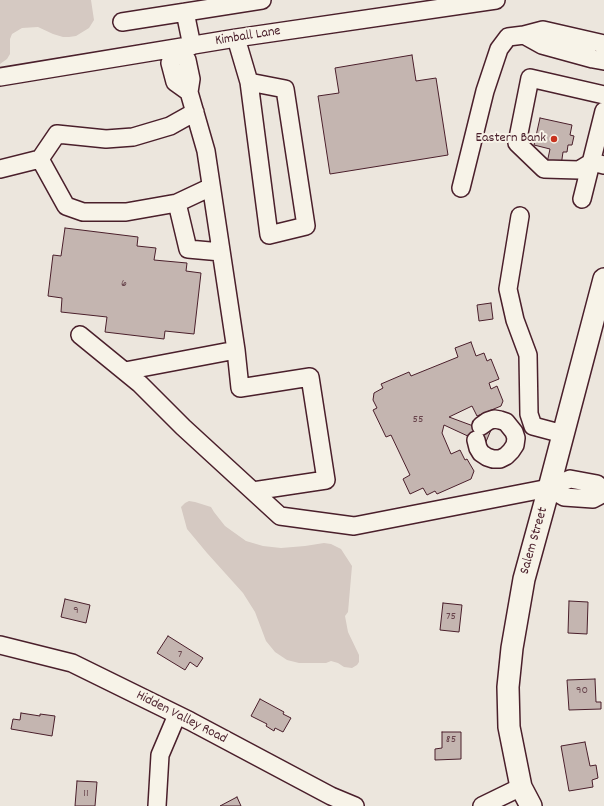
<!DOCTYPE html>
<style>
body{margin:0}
canvas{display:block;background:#ece6dd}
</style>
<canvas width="604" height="806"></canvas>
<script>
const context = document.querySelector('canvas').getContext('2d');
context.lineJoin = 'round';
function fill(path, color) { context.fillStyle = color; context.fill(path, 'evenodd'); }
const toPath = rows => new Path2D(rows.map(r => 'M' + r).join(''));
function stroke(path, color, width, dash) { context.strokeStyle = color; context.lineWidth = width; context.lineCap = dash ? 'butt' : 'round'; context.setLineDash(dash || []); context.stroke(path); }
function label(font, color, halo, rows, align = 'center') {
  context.font = font + ' Dekko,sans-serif'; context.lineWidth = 4; context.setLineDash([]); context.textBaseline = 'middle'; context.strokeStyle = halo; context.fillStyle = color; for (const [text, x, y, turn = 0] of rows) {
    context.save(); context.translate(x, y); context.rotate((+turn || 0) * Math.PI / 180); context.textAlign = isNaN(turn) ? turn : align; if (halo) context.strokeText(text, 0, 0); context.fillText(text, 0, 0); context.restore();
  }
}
fill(toPath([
 [0,0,91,0,94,20,89,28,76,36,69,37,63,37,53,34,38,27,22,28,12,34,10,39,10,54,7,59,0,64],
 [189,501,195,502,211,507,214,512,225,526,246,541,263,546,281,548,305,546,324,543,331,544,341,549,352,566,348,612,345,616,348,632,359,655,359,662,357,665,352,668,344,667,338,663,331,661,326,663,299,663,287,660,275,652,266,641,255,612,243,593,207,553,187,529,181,507,185,503]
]), '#d5c9c2');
const building = toPath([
 [412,55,416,81,436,78,448,155,330,174,318,96,339,93,335,68,412,55],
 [540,118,572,125,570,135,574,136,572,145,568,145,567,152,563,152,561,166,547,163,550,149,534,145,540,118],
 [65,228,138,237,137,246,156,248,154,260,187,263,186,271,201,273,194,334,165,331,164,339,105,332,107,317,61,312,62,298,48,296,53,255,61,256,65,228],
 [491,303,493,319,479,321,477,305,491,303],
 [471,342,476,356,484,353,487,361,491,359,499,379,489,383,491,389,497,386,503,401,501,406,477,416,472,406,449,417,476,427,478,424,491,430,485,444,444,425,442,433,451,454,460,450,465,460,467,459,474,471,471,479,437,494,435,491,427,495,423,488,410,494,403,479,410,475,391,435,386,437,373,410,377,408,373,400,374,393,383,388,381,384,409,372,411,376,458,357,455,348,471,342],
 [65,599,90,605,86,623,61,617,65,599],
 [569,601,588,602,587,634,568,633,569,601],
 [443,603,462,605,459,632,440,630,443,603],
 [168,636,203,658,197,667,190,662,185,670,157,653,168,636],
 [595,679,596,702,601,702,601,709,569,710,567,680,595,679],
 [260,699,284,712,283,714,291,718,283,732,275,728,274,731,266,726,267,724,251,716,260,699],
 [21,713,40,716,40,714,55,716,52,736,11,729,13,719,20,720,21,713],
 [442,732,461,732,461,759,435,760,435,749,442,748,442,732],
 [585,742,590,766,596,765,598,778,592,780,593,787,569,791,561,746,585,742],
 [77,781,97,782,95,806,75,806,77,781],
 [237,797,241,806,220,806,237,797]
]);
fill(building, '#c4b5b0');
stroke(building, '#4a1f2b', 1);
const minor = toPath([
 [185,12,192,46],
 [122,22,262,0],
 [524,35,542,45,593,59,604,61],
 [236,38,249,82,269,235,306,226,285,89,249,82],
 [0,77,236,38,496,0],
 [604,95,530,78,517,143,544,169,579,170,592,162,604,165],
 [40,159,57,134,106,139,133,137,170,126,195,112],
 [0,169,40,159,66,206,83,212,126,212,177,203],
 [211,187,177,203,188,249,221,252],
 [461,188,485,91,499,49,508,37,524,35,543,30,604,44],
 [582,199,604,111],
 [520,216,508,289,515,320,528,355,529,414,533,426,563,434],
 [80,335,140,384,183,427,280,516,354,526,549,488,570,479,597,484,604,492],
 [236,350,240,388,310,377,326,480,253,491],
 [125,371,236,350,206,151,189,92,191,79,187,60,178,49,170,63,175,82,189,92],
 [476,440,478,448,481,453,487,457,493,459,500,459,506,456,511,451,515,445,516,438,514,432,506,422,500,420,494,419,488,421,481,426],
 [549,488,564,497,593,499,604,493],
 [0,645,72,663,190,721,331,796,355,806],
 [157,806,160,755,177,715],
 [482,806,521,787]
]);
const major = toPath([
 [531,806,521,787,509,727,508,687,512,648,524,579,549,488,604,279]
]);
stroke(minor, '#4a1f2b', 20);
stroke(major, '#4a1f2b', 24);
stroke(minor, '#f7f3e8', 17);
stroke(major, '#f7f3e8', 21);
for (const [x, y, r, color] of [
 [554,139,4,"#c8321e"]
]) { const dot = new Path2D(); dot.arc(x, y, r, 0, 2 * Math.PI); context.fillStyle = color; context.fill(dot); stroke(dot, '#f7f3e8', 1.5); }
label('12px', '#68444c', null, [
 ["6",124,284],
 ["55",418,420],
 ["9",76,611],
 ["75",451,617],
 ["7",180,655],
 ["90",582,691],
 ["85",451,740],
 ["11",86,794]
]);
label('14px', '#4a1f2b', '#f7f3e8', [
 ["Kimball Lane",248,37,-9],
 ["Salem Street",535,541,-74],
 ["Hidden Valley Road",181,718,27]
]);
label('14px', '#4a1f2b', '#f7f3e8', [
 ["Eastern Bank",546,139]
], 'right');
</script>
